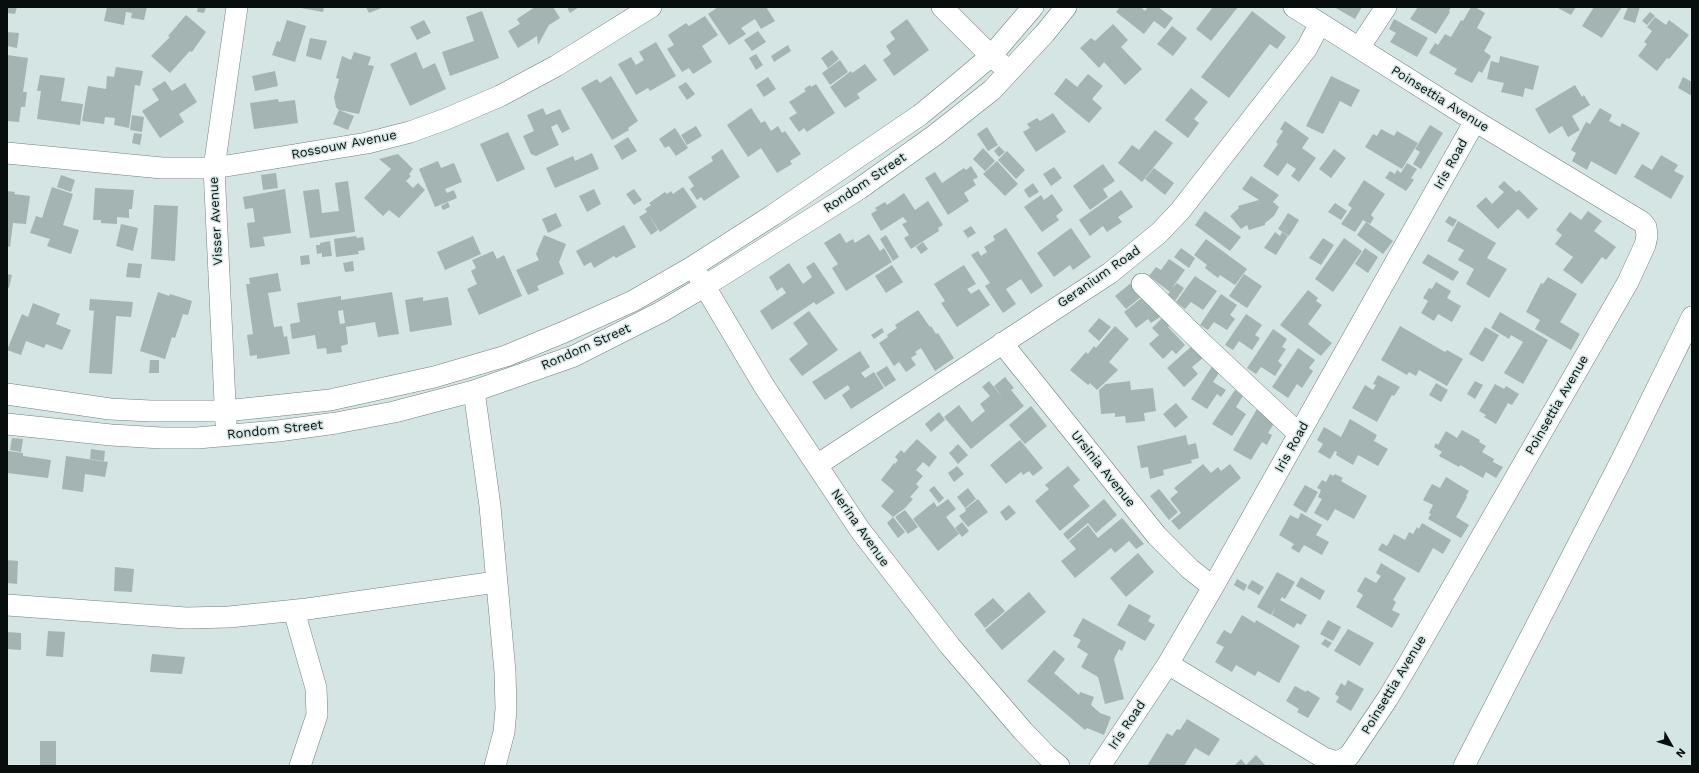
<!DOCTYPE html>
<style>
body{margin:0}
#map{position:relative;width:1699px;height:773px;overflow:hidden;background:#d4e5e4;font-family:"Work Sans",sans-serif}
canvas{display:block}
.frame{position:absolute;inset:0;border:8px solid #080e0e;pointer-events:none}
.north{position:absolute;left:1651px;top:725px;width:40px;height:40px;-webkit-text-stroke:3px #d4e5e4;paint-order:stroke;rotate:129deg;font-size:11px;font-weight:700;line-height:16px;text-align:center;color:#080e0e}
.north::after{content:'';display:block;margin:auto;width:14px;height:18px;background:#080e0e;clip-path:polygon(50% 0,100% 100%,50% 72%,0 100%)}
</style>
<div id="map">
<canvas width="1699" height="773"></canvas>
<div class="frame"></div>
<div class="north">N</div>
</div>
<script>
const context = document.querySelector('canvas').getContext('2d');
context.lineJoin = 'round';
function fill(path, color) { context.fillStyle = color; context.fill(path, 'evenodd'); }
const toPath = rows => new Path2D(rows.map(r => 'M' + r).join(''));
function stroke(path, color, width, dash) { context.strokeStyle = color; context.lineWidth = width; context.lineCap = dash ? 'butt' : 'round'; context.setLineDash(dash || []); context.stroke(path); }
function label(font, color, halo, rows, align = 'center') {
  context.font = font + ' "Work Sans",sans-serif'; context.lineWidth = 3; context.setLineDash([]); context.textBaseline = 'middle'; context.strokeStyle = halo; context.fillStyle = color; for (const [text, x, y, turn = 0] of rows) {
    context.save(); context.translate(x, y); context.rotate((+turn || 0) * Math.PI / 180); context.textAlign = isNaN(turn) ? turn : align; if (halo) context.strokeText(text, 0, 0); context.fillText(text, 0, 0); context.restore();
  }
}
fill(toPath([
 [7,7,17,7,15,14,7,13],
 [107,7,147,7,144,20,131,18,132,13,126,12,124,25,104,21],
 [198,7,206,7,204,13,197,12],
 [295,7,324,7,323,12],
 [366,7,384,7,369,13],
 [535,7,553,7,560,18,549,25,538,45,537,36,518,48,508,31,520,24,517,19],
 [567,7,579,7,570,13],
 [718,7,766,7,775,21,761,29,755,19,741,28,746,34,729,45,708,14],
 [1120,7,1141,7,1145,11,1148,7,1158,7,1173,18,1165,29,1154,21,1144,34,1116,12],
 [1213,7,1238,7,1211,41,1196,29],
 [1334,7,1362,7,1355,19],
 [1418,7,1451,7,1449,11,1450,12,1436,34,1410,19],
 [1471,7,1475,7,1485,13,1477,28,1492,37,1484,51,1491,56,1482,73,1479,71,1472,83,1454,74,1457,69,1429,53,1435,43,1438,45,1445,34,1451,37,1461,20,1463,21],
 [1556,7,1576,7,1571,15],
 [1594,7,1622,7,1602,38,1582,26],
 [1628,7,1640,7,1635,23,1623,19],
 [482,11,499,58,450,76,442,52,474,41,466,17],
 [1252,11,1286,37,1277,49,1270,44,1229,98,1201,77],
 [1650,12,1655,16,1647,25,1642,21],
 [186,15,206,32,192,52,190,51,170,73,151,56,170,37,168,36],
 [705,16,718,35,702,46,712,62,693,74,689,68,682,72,667,49,674,45,668,35,686,23,689,26],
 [1655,17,1666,25,1669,20,1689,35,1669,59,1667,58,1657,71,1638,56,1647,44,1644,42,1652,31,1647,27],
 [907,19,929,50,894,76,883,60,891,54,886,46,895,39,890,32],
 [1394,19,1428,38,1417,57,1390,42,1396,33,1389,29],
 [287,20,306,26,295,62,272,55,277,41,280,42],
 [424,20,431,33,417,40,410,27],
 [1113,24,1128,40,1121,47,1142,69,1125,85,1104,62,1099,68,1080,48,1091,38,1095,41],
 [1172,26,1187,38,1173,56,1157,44],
 [758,31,766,42,752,51,744,40],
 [7,32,19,33,17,48,7,46],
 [310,38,327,41,321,60,306,56],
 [656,42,676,76,650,91,648,88,636,95,618,64,631,57,636,65,644,60,639,52],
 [788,45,791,51,774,62,771,56],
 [832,50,839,59,828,68,821,58],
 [354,52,371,57,368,65,374,66,359,114,339,110,354,116,348,130,333,124,339,110,336,107,334,97,339,79,336,78,342,56,351,60],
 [416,52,423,69,435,63,446,89,410,106,390,64],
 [756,54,763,65,756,70,749,58],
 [7,55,28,58,23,92,27,92,25,107,21,107,19,122,7,121],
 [1500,56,1539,66,1533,90,1525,88,1523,97,1501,92,1504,83,1487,79,1491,61,1499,63],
 [840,60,848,72,830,85,822,73],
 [865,64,877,80,857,94,860,98,845,108,830,87,851,71,852,73],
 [116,67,143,71,140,86,135,85,129,128,114,125,115,118,105,117,104,124,82,121,88,86,106,89,107,76,114,77],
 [275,71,278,86,255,91,252,76],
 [1088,74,1103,86,1092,99,1102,108,1089,123,1054,94,1066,78,1077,87],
 [40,75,65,78,61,101,83,104,80,125,37,119,41,91,37,91],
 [611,76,638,121,628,128,629,130,612,140,581,88,597,79,600,83],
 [1331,76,1360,90,1351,107,1340,101,1323,134,1306,126],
 [768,77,776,89,764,97,756,85],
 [1683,77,1692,82,1692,96,1678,88],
 [165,81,172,91,185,83,197,102,179,114,184,122,160,138,142,111,159,100,152,89],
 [686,82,695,94,687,100,678,87],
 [816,84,835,113,807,132,804,128,799,132,789,118,797,113,789,102,806,91,804,89,810,85,811,87],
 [1575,85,1582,97,1584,95,1590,105,1572,116,1580,130,1568,137,1562,126,1549,134,1535,109],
 [1191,88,1208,102,1194,119,1199,123,1188,138,1165,120],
 [278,99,279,102,295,100,298,123,254,129,250,103],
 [543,108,546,115,560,109,570,129,562,133,557,124,551,127,559,145,536,156,531,154,523,136,534,131,527,115],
 [751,108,761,123,765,121,771,131,778,126,782,133,785,131,801,154,790,161,792,164,777,173,761,148,748,157,727,125],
 [1600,108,1612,115,1609,121,1620,127,1622,123,1640,133,1616,175,1591,161,1587,170,1572,161,1576,153,1571,150,1586,122,1590,124],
 [1053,113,1066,132,1036,152,1023,132,1030,128,1027,124,1037,118,1040,121],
 [132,115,144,117,142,132,130,130],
 [1285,121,1309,138,1302,148,1316,158,1299,182,1291,176,1296,169,1287,163,1278,176,1263,166,1278,144,1276,142,1283,131,1280,129],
 [1430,125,1443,133,1421,169,1413,164,1420,152,1415,149],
 [696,126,702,136,687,145,681,135],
 [987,127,998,145,988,151,977,134],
 [675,128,688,148,676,156,669,146,665,148,659,139],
 [1381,129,1394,136,1397,131,1418,143,1402,169,1365,147,1373,134,1377,136],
 [1155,130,1173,143,1142,182,1118,163,1132,145,1139,150],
 [508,132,525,169,497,182,480,144],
 [134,133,142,134,140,145,132,143],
 [628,137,637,151,622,160,614,146],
 [999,146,1005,152,999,157,994,151],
 [983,148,995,161,985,171,973,159],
 [722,149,740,177,704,201,701,197,697,200,690,189,694,186,688,177,713,161,711,157],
 [1334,149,1346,158,1331,178,1319,169],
 [1007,151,1025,170,1016,179,998,160],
 [592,153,599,169,555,188,546,168,573,156,575,161],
 [398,154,413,169,409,174,411,176,406,181,413,188,418,183,425,190,399,218,389,210,383,216,364,198,391,169,379,159],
 [1661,155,1678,165,1674,171,1684,176,1671,199,1634,177,1642,164,1652,170],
 [438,161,441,168,454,163,462,182,445,189,447,193,454,190,457,198,435,207,419,169],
 [997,161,1018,184,1005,196,983,174],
 [1407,163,1417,169,1411,178,1414,180,1406,191,1385,178,1390,171,1395,174,1397,170,1401,173],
 [1103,164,1115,181,1103,189,1108,197,1090,210,1073,186],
 [971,166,978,177,973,180,976,185,964,193,969,201,948,215,925,178,935,172,942,183,964,168,966,170],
 [1054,167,1062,178,1051,186,1043,174],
 [1154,168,1174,183,1165,195,1145,179],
 [276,173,278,188,263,190,261,175],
 [61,175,75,180,71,192,57,187],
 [1251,176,1279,195,1273,202,1279,207,1274,216,1265,223,1265,225,1249,230,1247,225,1241,229,1230,216,1239,208,1238,206,1259,200,1242,189],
 [1364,180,1385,194,1371,215,1374,218,1370,224,1363,220,1355,232,1341,224,1352,208,1348,205],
 [348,181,355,232,310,238,303,191,319,189,322,213,339,211,335,183],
 [1504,181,1516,192,1519,190,1538,209,1528,219,1518,209,1498,229,1476,206,1486,197,1492,204,1504,192,1498,187],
 [1033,183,1039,192,1029,198,1024,190],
 [52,187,73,194,63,225,79,230,71,254,47,246,50,239,30,233,36,216,42,218],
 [683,187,697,207,660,232,645,209,651,205,649,203,665,192,667,194,671,191,673,194],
 [95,188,134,190,132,209,129,209,129,218,117,217,117,224,101,223,101,220,93,220],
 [285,189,291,233,263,237,265,246,250,248,247,223,255,222,253,208,245,209,243,197],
 [594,189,601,204,587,212,579,196],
 [634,189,642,200,634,205,626,194],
 [1121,190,1133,207,1118,217,1122,222,1107,232,1103,226,1090,236,1079,220],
 [7,191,15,192,14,194,30,196,26,224,13,223,10,247,7,246],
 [904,193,915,210,928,201,943,225,938,228,939,231,911,249,904,238,909,235,902,224,907,222,903,217,881,231,871,214,877,210,875,208,885,202,887,205],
 [1052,194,1063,210,1056,216,1059,220,1042,232,1024,207,1041,195,1044,200],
 [448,202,450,207,443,210,441,206],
 [1335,203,1347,211,1341,220,1328,212],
 [154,205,178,206,175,261,151,259],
 [1205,211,1241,237,1230,251,1195,225],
 [1588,211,1602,221,1594,231,1616,247,1606,260,1602,257,1582,284,1563,270,1573,257,1555,244,1562,235,1556,230,1570,212,1581,220],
 [647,212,658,230,651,235,639,217],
 [556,213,562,226,548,233,542,219],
 [1288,213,1299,220,1289,236,1278,229],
 [1449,216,1457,220,1453,227,1445,222],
 [1458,221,1496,243,1487,258,1507,269,1489,298,1466,284,1474,269,1458,260,1464,250,1447,241],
 [1366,222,1393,241,1383,254,1357,235],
 [121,224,138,228,133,251,116,246],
 [624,225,636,247,616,258,614,256,594,268,591,262,584,266,576,251],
 [971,226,976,233,968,238,963,231],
 [1006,228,1043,286,1031,294,1021,279,1006,289,1016,304,1003,313,985,286,990,283,971,255,978,251,981,256,987,252,984,247,995,240,993,236],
 [1071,228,1091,257,1073,270,1070,265,1054,277,1037,253],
 [1275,232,1280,236,1282,232,1288,236,1276,255,1264,248],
 [840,233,846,243,853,239,855,243,869,234,880,251,884,248,892,262,846,291,832,268,838,264,824,243],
 [544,235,566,244,559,262,564,274,537,286,539,290,528,295,516,270,539,260,536,254],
 [886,235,899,257,893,261,880,239],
 [356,236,357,238,363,237,365,250,358,251,359,254,336,257,334,239],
 [473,236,481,254,445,270,437,252],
 [1323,238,1334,245,1321,265,1309,258],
 [1344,238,1362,251,1333,292,1315,279],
 [1206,239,1247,269,1235,285,1220,275,1218,278,1205,268,1207,265,1194,255],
 [330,241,332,256,322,257,322,253,317,254,316,245,320,245,320,243],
 [923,242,928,249,921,254,916,247],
 [1181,248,1195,258,1189,268,1174,257],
 [1365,248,1378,257,1368,273,1355,264],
 [493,251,497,259,504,255,522,296,479,315,467,289,477,284,471,271,476,268,472,260],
 [1428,254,1459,272,1453,281,1422,263],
 [309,255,310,264,301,265,300,256],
 [1169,259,1185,270,1172,288,1177,283,1184,288,1175,301,1167,295,1170,292,1149,276,1156,267,1161,270],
 [353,261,354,271,345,272,343,263],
 [814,262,835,293,816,305,814,302,772,330,760,311,786,293,782,287,777,291,769,277,789,263,803,284,812,277,806,267],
 [128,263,142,264,140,278,126,277],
 [892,265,903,282,886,293,875,276],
 [964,265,976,284,967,289,971,294,979,289,990,305,957,327,941,303,945,301,934,284],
 [278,273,281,291,268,293,274,327,282,326,284,337,287,336,290,354,257,359,257,355,250,356,247,335,253,334,246,284,250,284,249,278],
 [7,274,12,275,9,288,7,287],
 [1244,274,1262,286,1247,308,1229,296],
 [1195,276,1217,291,1203,310,1191,302,1185,309,1176,302],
 [1548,277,1577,294,1560,322,1580,334,1571,350,1535,329,1540,320,1526,312,1541,283,1543,284],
 [1436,282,1451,291,1447,298,1461,306,1452,322,1438,314,1434,321,1421,313,1428,301,1423,298,1429,288,1432,289],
 [1131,283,1142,296,1126,309,1115,296],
 [1308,290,1318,298,1316,301,1322,305,1308,324,1332,343,1321,356,1280,325],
 [158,292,169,296,170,294,192,301,188,315,183,314,175,338,172,337,165,359,140,351],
 [392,292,399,334,378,337,375,322,346,327,348,344,341,346,342,352,327,354,326,348,317,349,315,335,292,339,290,324,300,322,297,303,341,296,341,300],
 [343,310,345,323,340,324,338,311],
 [1221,294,1237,305,1230,315,1235,319,1227,330,1214,322,1208,330,1200,325],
 [1144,296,1160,317,1151,323,1148,319,1136,328,1124,312],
 [423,297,423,301,448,297,452,325,410,332,405,300],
 [90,299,133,302,131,317,116,316,112,374,89,373,94,311,89,310],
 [33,303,60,314,56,324,71,330,62,350,46,344,44,348,26,341,21,355,7,350,22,314,28,317],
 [918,310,930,327,931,326,936,334,938,333,954,358,935,371,921,348,915,352,917,354,911,358,916,365,906,372,899,362,894,366,879,343,888,337,887,335,897,328,895,325],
 [809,311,838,350,802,376,789,359,808,344,793,323],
 [1500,312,1548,340,1523,384,1504,373,1523,342,1511,335,1509,339,1491,328],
 [1246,314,1262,325,1255,335,1260,338,1252,350,1239,341,1233,350,1225,345],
 [1163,317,1170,325,1168,327,1185,345,1176,354,1172,350,1163,359,1149,344,1159,335,1152,328],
 [1099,318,1111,327,1099,341,1088,331],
 [1115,326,1129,339,1109,362,1118,370,1097,390,1090,383,1088,385,1070,370,1086,352,1088,354,1094,346,1096,348],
 [1400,326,1445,352,1447,350,1463,359,1447,386,1419,370,1416,376,1409,372,1407,375,1381,360],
 [1485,327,1499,335,1483,362,1469,354],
 [882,328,884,332,874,339,871,335],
 [1273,329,1287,339,1282,347,1286,349,1278,361,1282,365,1275,376,1261,367,1256,374,1247,368],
 [1193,345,1204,357,1192,367,1198,374,1184,387,1167,368],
 [1298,348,1315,360,1309,368,1313,371,1302,388,1297,384,1288,398,1272,387],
 [860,351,870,367,861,373,865,378,874,372,884,388,851,409,842,395,850,389,848,385,825,400,812,382],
 [150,360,159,360,159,373,149,373],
 [1213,365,1221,370,1213,382,1226,390,1221,397,1217,394,1207,409,1191,399],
 [887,366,896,380,885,387,876,373],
 [1378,375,1400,387,1394,396,1392,395,1377,422,1352,408,1365,385,1373,390,1376,385,1373,384],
 [1005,377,1014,388,1011,390,1024,406,971,449,944,417,959,405,972,422,985,411,980,404,990,396,982,387,989,381,1003,398,994,386],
 [1130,381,1131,390,1153,388,1156,411,1144,413,1145,421,1126,423,1125,416,1115,417,1115,413,1101,414,1099,390,1106,384],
 [1475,381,1483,385,1475,399,1467,394],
 [1436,383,1448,390,1441,402,1429,395],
 [1495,384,1504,389,1506,386,1519,394,1512,405,1508,403,1496,424,1484,417,1486,415,1479,411],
 [1235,390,1243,396,1236,407,1246,414,1232,436,1212,424],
 [1176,403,1188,417,1175,428,1163,414],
 [1031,406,1047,426,1025,444,1009,425],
 [1257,409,1276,420,1268,433,1272,435,1267,445,1262,442,1251,460,1233,450],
 [939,412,945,420,931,432,925,424],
 [1350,419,1377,435,1374,441,1388,449,1378,466,1358,455,1353,465,1336,455,1337,452,1335,451,1330,459,1318,452,1323,444,1317,440,1324,427,1341,437],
 [1462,430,1480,440,1479,442,1486,446,1482,452,1494,459,1493,462,1503,467,1496,478,1486,472,1483,478,1460,465,1459,467,1439,456,1442,452,1434,447,1436,443,1438,445,1446,431,1457,438],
 [1186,435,1188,445,1196,443,1199,458,1191,460,1192,463,1163,470,1164,475,1150,479,1148,467,1141,468,1137,446],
 [12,438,23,439,21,452,10,450],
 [917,439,937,457,929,467,923,462,916,470,923,476,916,484,919,487,910,497,913,499,905,508,893,517,881,506,894,491,881,480,894,463,895,464,898,460,895,457,901,450,904,453],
 [1020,440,1043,468,1033,476,1029,471,1023,475,1021,472,1006,484,990,465],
 [958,444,968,455,958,464,949,453],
 [91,449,105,451,104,461,90,459],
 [8,451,23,453,23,456,51,460,48,478,7,473],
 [66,456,108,462,105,477,85,474,83,492,62,489],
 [1203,464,1211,473,1218,467,1221,471,1230,464,1241,478,1179,530,1171,521,1181,513,1170,499,1178,492,1174,488],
 [957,466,964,474,954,482,948,473],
 [1068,466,1080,480,1073,486,1090,506,1060,531,1035,501,1049,489,1045,485],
 [1330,474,1333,476,1335,474,1343,478,1341,481,1367,496,1354,519,1335,509,1328,521,1314,513,1322,499,1318,497,1321,490,1317,488,1322,480,1326,482],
 [1446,477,1469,491,1466,496,1467,497,1456,517,1469,525,1461,538,1428,519,1431,514,1429,513,1433,505,1423,500,1432,484,1440,488],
 [1305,485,1318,492,1306,513,1293,505],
 [934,486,944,498,939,503,929,490],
 [968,488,976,499,965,508,957,497],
 [1159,489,1178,512,1169,520,1150,496],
 [948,499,956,509,946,517,959,534,938,551,913,519,934,502,937,507],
 [978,499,988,512,968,527,959,516,966,511,965,509],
 [1104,499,1117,515,1096,533,1088,523,1068,540,1063,534],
 [1009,505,1016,513,1006,521,1000,512],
 [905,510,918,527,908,534,895,517],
 [1301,513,1322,525,1316,535,1329,542,1322,555,1304,545,1299,553,1291,548,1294,544,1279,535,1290,515,1298,519],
 [893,517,905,532,898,538,887,523],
 [1122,518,1144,544,1136,549,1129,541,1115,553,1111,548,1075,578,1061,561,1076,549,1069,541,1088,525,1098,538],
 [962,522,969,531,962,537,955,528],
 [1422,523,1451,540,1443,554,1433,548,1419,573,1378,550,1382,543,1387,546,1394,534,1405,540,1409,532,1413,534,1417,527,1419,529],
 [1138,553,1154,572,1126,597,1110,578],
 [7,560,18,561,17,584,7,583],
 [1381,563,1406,578,1393,600,1396,602,1392,610,1400,614,1392,628,1356,607,1363,595,1357,591,1365,577,1376,583,1381,576,1376,573],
 [115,567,134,569,132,592,114,591],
 [1277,572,1295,582,1285,599,1282,597,1280,600,1307,615,1301,625,1297,623,1294,628,1272,615,1275,608,1271,615,1257,607],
 [1301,577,1325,591,1320,600,1296,586],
 [1237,579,1247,585,1244,591,1234,585],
 [1252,580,1264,587,1259,595,1247,588],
 [1029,592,1046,612,1002,650,985,630],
 [993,598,1005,611,985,628,974,614],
 [1129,604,1151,616,1148,621,1155,625,1145,641,1117,625],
 [1242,615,1255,623,1256,620,1300,646,1279,683,1258,671,1255,676,1236,665,1232,672,1215,662,1224,647,1216,643,1224,630,1231,634],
 [1083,618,1126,642,1122,651,1119,649,1114,659,1124,699,1105,704,1098,677,1081,667,1088,654,1077,647,1081,640,1073,636],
 [1328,620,1341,627,1333,641,1320,634],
 [1348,629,1374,643,1360,666,1334,651],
 [48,631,65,632,63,657,46,656],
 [7,632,21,633,21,650,7,649],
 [1325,639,1332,643,1328,648,1321,644],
 [1054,650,1065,659,1054,673,1079,695,1080,692,1094,697,1091,705,1100,713,1111,717,1104,735,1087,728,1085,730,1027,681],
 [152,654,185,657,182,674,150,672],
 [1348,680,1364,689,1351,711,1336,702,1339,697,1335,694,1341,683,1345,686],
 [1295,686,1306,692,1307,690,1320,698,1308,718,1297,712,1299,709,1286,701],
 [1187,719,1220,739,1209,756,1195,748,1184,766,1147,766,1167,733,1172,736,1177,729,1180,730],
 [40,741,56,741,56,766,40,766],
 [1256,755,1266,766,1234,766,1241,759,1246,765]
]), '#a3b4b2');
const minor = toPath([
 [942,7,991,56,1002,65],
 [1359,48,1386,7],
 [7,153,162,168,214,168,367,143,410,132,446,119,500,96,556,66,651,7],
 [698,275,764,386,860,530,950,646,1023,731,1047,756,1059,766],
 [1142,284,1205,346,1299,434],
 [1002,343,1157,536,1190,569,1213,587],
 [474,391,490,506,505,672,506,709,504,732,495,766],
 [7,394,110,409,151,411,225,411,330,400,434,377,506,356,564,332,633,301,692,267,773,215,920,115,959,83,991,56,1033,7],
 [7,424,111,435,162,438,197,438,278,431,336,423,394,412,474,391,574,356,661,312,705,286,859,189,935,135,992,90,1045,33,1066,7],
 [226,424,214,168,237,7],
 [817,465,1110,273,1159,233,1180,211,1307,48,1320,23],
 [7,605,186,618,229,617,307,609,496,582],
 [294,611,316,688,317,715,300,766],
 [1168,664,1324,758,1334,761,1339,761,1349,756,1388,698,1410,661,1628,282,1645,245,1647,236,1646,227,1642,222,1475,121,1294,7],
 [1100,766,1168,664,1213,587,1475,121],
 [1464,766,1622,459,1692,317]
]);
stroke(minor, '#70807f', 22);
stroke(minor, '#fff', 21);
label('13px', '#080e0e', '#d4e5e4', [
 ["Poinsettia Avenue",1440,99,32],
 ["Rossouw Avenue",344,145,-11],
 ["Iris Road",1451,164,-61],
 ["Rondom Street",865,183,-34],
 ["Visser Avenue",216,221,-93],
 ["Geranium Road",1099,277,-35],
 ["Rondom Street",586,347,-24],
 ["Poinsettia Avenue",1557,405,-60],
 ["Rondom Street",275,430,-6],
 ["Iris Road",1292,447,-61],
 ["Ursinia Avenue",1103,469,51],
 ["Nerina Avenue",860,528,55],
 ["Poinsettia Avenue",1394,685,-59],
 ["Iris Road",1127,725,-56]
]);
</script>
